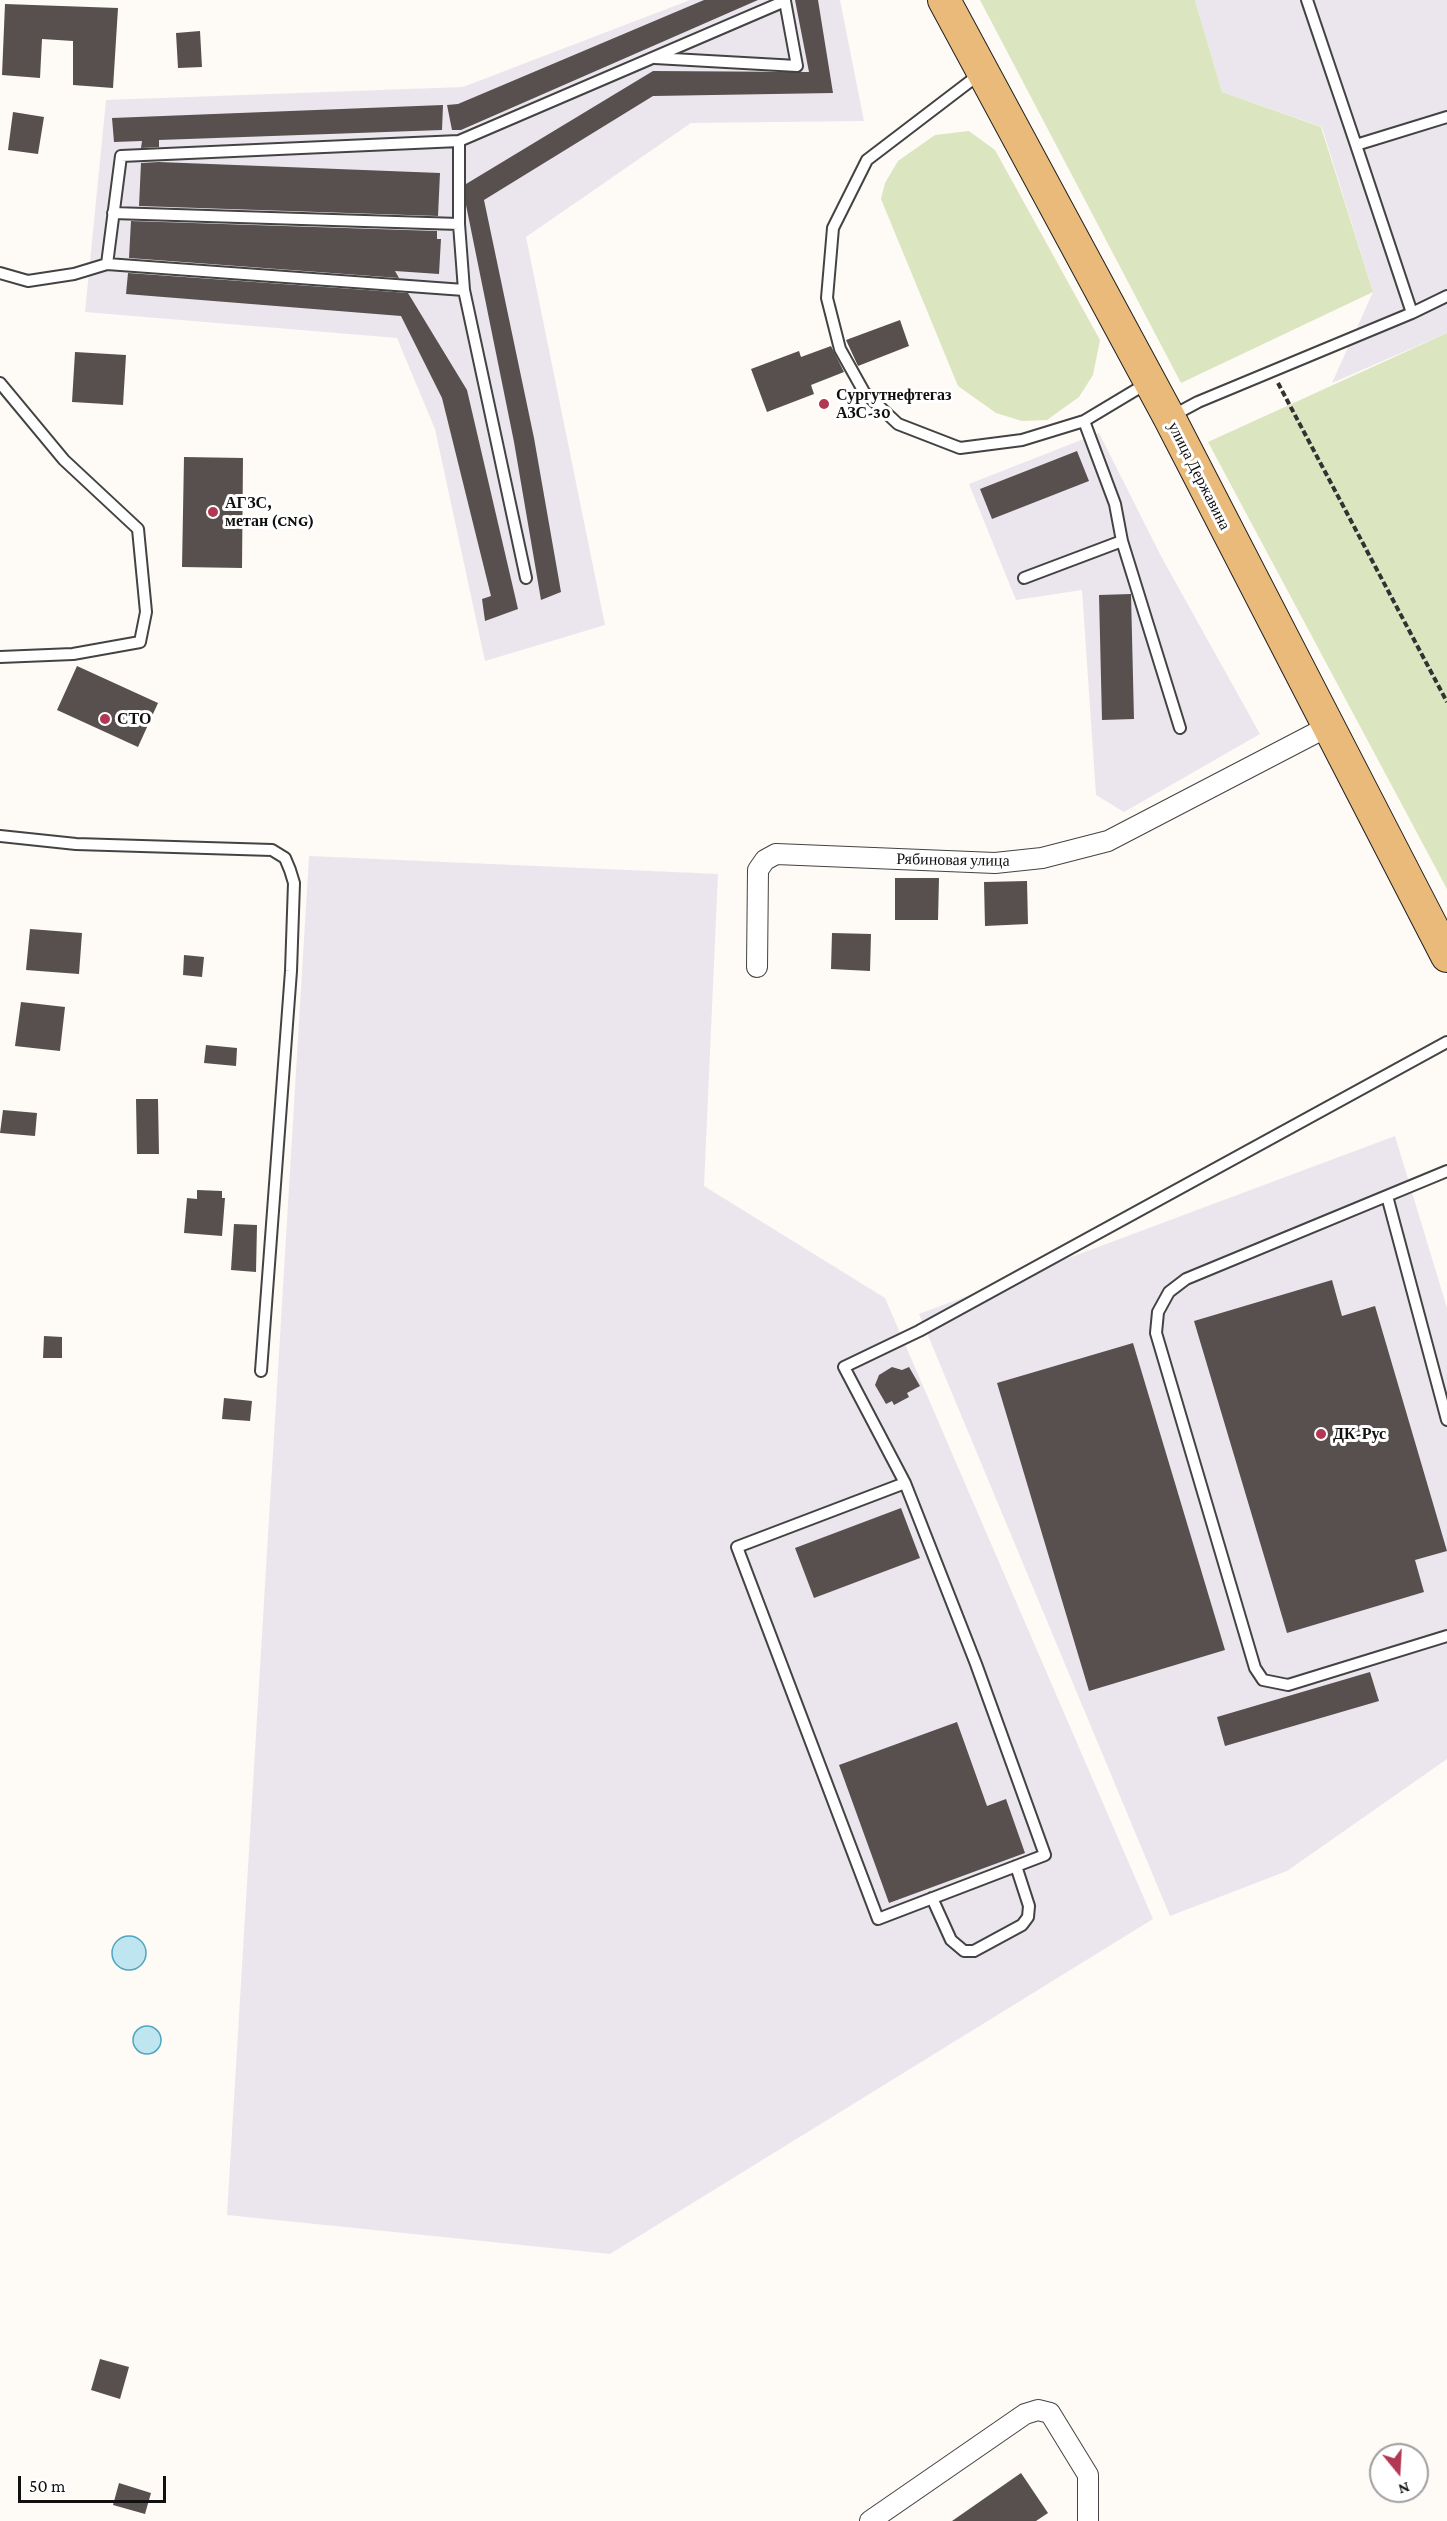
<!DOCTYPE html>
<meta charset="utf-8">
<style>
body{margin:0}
#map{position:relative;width:1447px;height:2521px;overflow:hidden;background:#fefaf5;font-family:"Crimson Pro",serif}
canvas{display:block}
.north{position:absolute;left:1369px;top:2443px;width:60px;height:60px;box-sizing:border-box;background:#fff;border:2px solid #9f9f9f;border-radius:50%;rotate:162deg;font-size:16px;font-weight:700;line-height:24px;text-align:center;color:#101010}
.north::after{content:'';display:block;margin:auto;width:21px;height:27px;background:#b23753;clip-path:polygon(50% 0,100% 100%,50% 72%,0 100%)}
.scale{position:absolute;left:18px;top:2476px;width:148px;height:27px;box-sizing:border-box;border:3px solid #101010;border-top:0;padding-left:8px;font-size:18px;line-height:21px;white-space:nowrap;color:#101010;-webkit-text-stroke:4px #fff;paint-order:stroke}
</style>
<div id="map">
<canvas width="1447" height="2521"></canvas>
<div class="north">N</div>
<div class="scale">50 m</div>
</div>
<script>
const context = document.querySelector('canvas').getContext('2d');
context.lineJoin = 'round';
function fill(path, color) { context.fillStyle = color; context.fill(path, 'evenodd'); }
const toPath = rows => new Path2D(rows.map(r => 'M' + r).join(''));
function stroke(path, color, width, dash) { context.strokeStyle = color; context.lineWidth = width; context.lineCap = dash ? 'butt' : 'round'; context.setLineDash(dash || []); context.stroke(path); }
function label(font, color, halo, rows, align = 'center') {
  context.font = font + ' "Crimson Pro",serif'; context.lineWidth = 6; context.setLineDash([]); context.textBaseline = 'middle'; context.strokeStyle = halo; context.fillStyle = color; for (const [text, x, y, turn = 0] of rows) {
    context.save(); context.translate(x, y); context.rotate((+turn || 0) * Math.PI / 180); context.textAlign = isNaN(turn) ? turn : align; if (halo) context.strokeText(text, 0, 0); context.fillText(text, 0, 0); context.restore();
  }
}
fill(toPath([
 [690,0,840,0,864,121,691,123,526,237,605,625,485,661,435,429,397,338,85,312,106,100,463,87],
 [1195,0,1447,0,1447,333,1332,383,1373,292,1322,127,1222,92],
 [1099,433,1162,558,1260,734,1124,812,1096,795,1082,590,1016,600,969,484],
 [309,856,718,874,704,1186,885,1298,1153,1919,610,2254,227,2215],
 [1395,1136,1447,1308,1447,1759,1287,1871,1170,1916,919,1314]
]), '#ebe6ed');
fill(toPath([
 [980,0,1195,0,1222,92,1321,127,1373,292,1181,383],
 [969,131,995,150,1100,340,1093,375,1079,397,1047,420,1022,421,996,413,958,386,881,199,885,183,898,161,935,135],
 [1447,333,1447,889,1208,442]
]), '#dbe6c1');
const water = toPath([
 '112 1953a17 17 0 1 1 34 0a17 17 0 1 1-34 0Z',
 '133 2040a14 14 0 1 1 28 0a14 14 0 1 1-28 0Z'
]);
fill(water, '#bfe6f0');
stroke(water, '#4ea6bf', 1.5);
fill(toPath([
 [704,0,758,0,461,130,452,130,447,105,458,104],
 [795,0,818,0,833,93,653,96,484,200,534,438,561,592,541,600,514,442,466,205,466,184,653,71,809,72],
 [5,4,118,8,113,88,73,85,73,41,42,39,40,78,2,75],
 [200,31,202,67,178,68,176,33],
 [443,105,442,130,159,140,159,147,141,148,142,141,114,142,112,118],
 [13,112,44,117,38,154,8,150],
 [159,162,440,173,438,216,139,206,141,163],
 [131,221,437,231,437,239,441,239,439,274,395,271,399,278,129,258],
 [128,273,408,293,467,390,518,609,485,621,482,599,491,596,442,398,401,316,126,294],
 [900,320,909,346,858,366,846,340],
 [831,346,844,372,811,385,814,394,767,412,751,369,799,351,801,357],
 [75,352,126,355,123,405,72,402],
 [1077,451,1089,481,992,519,980,489],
 [184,457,243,458,242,568,182,567],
 [1131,594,1134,719,1102,720,1099,595],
 [77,666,158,703,138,747,57,710],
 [895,878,939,878,938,920,895,920],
 [1027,881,1028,924,985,926,984,882],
 [30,929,82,933,79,974,26,970],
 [832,933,871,934,870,971,831,969],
 [184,955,204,957,202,977,183,975],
 [21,1002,65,1007,60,1051,15,1046],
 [206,1045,237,1048,236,1066,204,1063],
 [136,1099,158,1099,159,1154,137,1154],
 [3,1110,37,1113,35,1136,0,1133],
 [197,1190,222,1191,222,1198,225,1198,222,1236,184,1233,187,1198,197,1199],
 [234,1224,257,1225,256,1272,231,1270],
 [1332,1280,1342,1316,1375,1306,1447,1551,1415,1560,1424,1592,1287,1633,1194,1321],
 [44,1336,62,1337,62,1358,43,1358],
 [1133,1343,1225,1650,1089,1691,997,1383],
 [892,1367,902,1370,909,1367,920,1386,907,1393,909,1397,894,1405,892,1401,886,1404,875,1385,879,1375],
 [224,1398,252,1401,250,1421,222,1419],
 [901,1508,920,1558,814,1598,795,1548],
 [1370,1672,1379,1701,1225,1746,1217,1717],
 [957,1722,987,1806,1006,1799,1025,1853,889,1903,839,1765],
 [100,2359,129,2367,120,2399,91,2390],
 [1021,2473,1048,2513,1036,2521,952,2521],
 [119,2483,151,2493,145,2514,113,2505]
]), '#58504e');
const service = toPath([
 [1307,0,1356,145],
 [981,73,867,160,833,228,827,298,840,349,864,392,898,424,960,448,1022,440,1084,421,1149,382],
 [113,213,459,224],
 [107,264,121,156,459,141],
 [0,273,28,281,74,274,107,264,464,290,526,578],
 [464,290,459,224,459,141,785,1,797,66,655,58],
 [1412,313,1356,145,1447,117],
 [0,383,64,460,138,529,146,612,140,642,73,654,0,657],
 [1172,416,1198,402,1412,313,1447,296],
 [1122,541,1180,728],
 [1024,578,1122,541,1115,504,1084,421],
 [0,836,76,844,272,850,285,858,290,870,294,883,291,971,261,1371],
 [1447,1171,1186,1279,1169,1292,1158,1312,1156,1333,1255,1668,1263,1680,1288,1685,1447,1636],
 [1387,1196,1447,1420],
 [905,1483,737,1547,878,1919,1045,1855,976,1664,905,1483,844,1367,919,1331,1447,1042],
 [932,1898,951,1940,964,1951,974,1951,1022,1925,1028,1917,1029,1906,1016,1866]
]);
const minor = toPath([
 [757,967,758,870,765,860,776,854,995,863,1042,858,1108,841,1329,726],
 [870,2521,1025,2414,1038,2410,1050,2413,1088,2475,1088,2521]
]);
const primary = toPath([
 [944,0,1169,417,1447,956]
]);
stroke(service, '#434343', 14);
stroke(minor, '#434343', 22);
stroke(primary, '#212121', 34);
stroke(toPath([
 [1278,383,1447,702]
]), '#323232', 4, [6, 3]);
stroke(service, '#fff', 10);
stroke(minor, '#fff', 20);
stroke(primary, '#e9ba79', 32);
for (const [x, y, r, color] of [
 [824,404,6,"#b23753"],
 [213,512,6,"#b23753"],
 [105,719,6,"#b23753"],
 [1321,1434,6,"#b23753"]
]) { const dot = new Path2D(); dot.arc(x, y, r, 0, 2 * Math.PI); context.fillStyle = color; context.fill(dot); stroke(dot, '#fff', 2); }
label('bold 16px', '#101010', '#fff', [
 ["Сургутнефтегаз",836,395],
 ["АЗС-30",836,413],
 ["АГЗС,",225,503],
 ["метан (CNG)",225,521],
 ["СТО",117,719],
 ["ДК-Рус",1333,1434]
], 'left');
label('16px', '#101010', '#fff', [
 ["улица Державина",1199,476,63],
 ["Рябиновая улица",953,860,1]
]);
</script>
